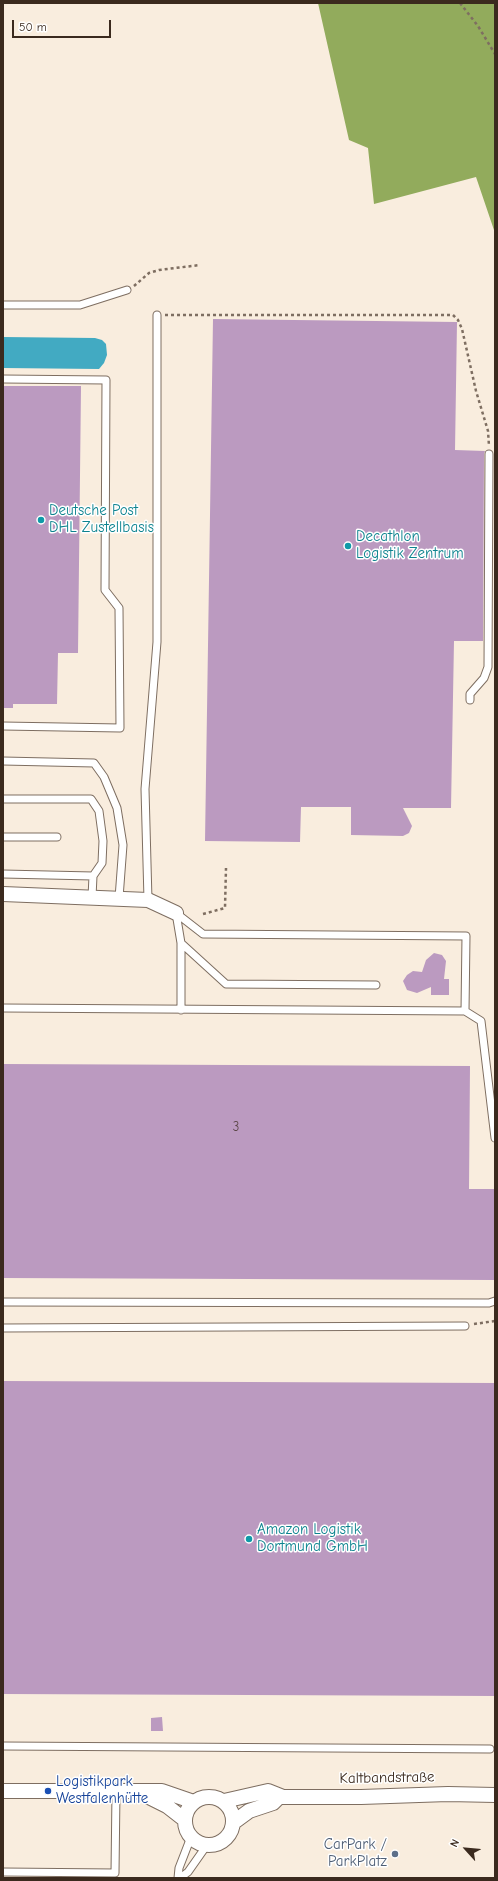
<!DOCTYPE html>
<meta charset="utf-8">
<style>
body{margin:0}
#map{position:relative;width:498px;height:1881px;overflow:hidden;background:#f9edde;font-family:"Comic Neue",sans-serif}
canvas{display:block}
.frame{position:absolute;inset:0;border:4px solid #3b2a1e;pointer-events:none}
.north{position:absolute;left:446px;top:1829px;width:40px;height:40px;-webkit-text-stroke:3px #fff;paint-order:stroke;rotate:297deg;font-size:11px;font-weight:700;line-height:16px;text-align:center;color:#3b2a1e}
.north::after{content:'';display:block;margin:auto;width:14px;height:18px;background:#3b2a1e;clip-path:polygon(50% 0,100% 100%,50% 72%,0 100%)}
.scale{position:absolute;left:12px;top:20px;width:99px;height:18px;box-sizing:border-box;border:2px solid #3b2a1e;border-top:0;padding-left:5px;font-size:12px;line-height:14px;white-space:nowrap;color:#3b2a1e;-webkit-text-stroke:3px #fff;paint-order:stroke}
</style>
<div id="map">
<canvas width="498" height="1881"></canvas>
<div class="frame"></div>
<div class="north">N</div>
<div class="scale">50 m</div>
</div>
<script>
const context = document.querySelector('canvas').getContext('2d');
context.lineJoin = 'round';
function fill(path, color) { context.fillStyle = color; context.fill(path, 'evenodd'); }
const toPath = rows => new Path2D(rows.map(r => 'M' + r).join(''));
function stroke(path, color, width, dash) { context.strokeStyle = color; context.lineWidth = width; context.lineCap = dash ? 'butt' : 'round'; context.setLineDash(dash || []); context.stroke(path); }
function label(font, color, halo, rows, align = 'center') {
  context.font = font + ' "Comic Neue",sans-serif'; context.lineWidth = 3; context.setLineDash([]); context.textBaseline = 'middle'; context.strokeStyle = halo; context.fillStyle = color; for (const [text, x, y, turn = 0] of rows) {
    context.save(); context.translate(x, y); context.rotate((+turn || 0) * Math.PI / 180); context.textAlign = isNaN(turn) ? turn : align; if (halo) context.strokeText(text, 0, 0); context.fillText(text, 0, 0); context.restore();
  }
}
fill(toPath([
 [318,3,495,3,495,233,476,177,374,204,368,148,349,140]
]), '#92ab5c');
fill(toPath([
 [3,337,95,338,102,340,106,344,107,355,104,363,99,369,3,368]
]), '#42aac2');
fill(toPath([
 [213,319,457,322,455,450,485,451,484,454,483,641,454,641,451,808,403,808,412,826,409,833,403,836,351,835,351,807,301,807,300,842,205,841],
 [3,386,81,386,78,653,58,653,57,704,13,704,13,708,3,708],
 [434,953,442,955,446,961,444,979,449,979,449,995,431,995,431,987,417,993,407,990,403,981,407,975,413,971,422,972,426,960],
 [3,1064,470,1066,469,1189,494,1189,494,1280,3,1278],
 [3,1381,495,1383,495,1696,3,1694],
 [162,1717,163,1731,151,1731,151,1718]
]), '#bb9ac0');
const service = toPath([
 [3,305,80,305,127,290],
 [3,379,106,380,105,590,119,608,120,728,3,726],
 [470,700,470,694,484,678,488,667,489,454],
 [3,761,94,763,104,777,117,808,123,845,119,898],
 [3,799,91,799,99,811,103,841,102,863,93,876,3,874],
 [3,837,57,837],
 [92,897,93,876],
 [148,900,145,789,157,642,157,315],
 [176,913,203,934,466,936,465,1011,481,1021,495,1138],
 [176,913,181,943,226,984,376,985],
 [3,1008,465,1011],
 [181,1010,181,943],
 [3,1302,489,1303,495,1301],
 [3,1328,465,1326],
 [3,1746,490,1749],
 [3,1872,115,1873,116,1792],
 [178,1878,179,1868,191,1837],
 [180,1878,188,1872,207,1845]
]);
const minor = toPath([
 [3,894,148,900,176,913],
 [3,1791,162,1791,194,1802],
 [141,1793,167,1806,185,1820],
 '185 1821a24 24 0 1 1 48 0a24 24 0 1 1-48 0Z',
 [224,1801,268,1791,283,1797,361,1797,448,1794,495,1795],
 [234,1822,249,1811,273,1803,279,1797]
]);
stroke(service, '#7e6e61', 9);
stroke(minor, '#7e6e61', 16);
stroke(toPath([
 [460,3,478,26,495,54],
 [134,286,149,273,159,270,200,265],
 [165,315,453,315,458,320,462,329,476,391,488,431,489,446],
 [203,914,225,908,226,868],
 [474,1324,495,1321]
]), '#7e6e61', 2.5, [3, 3]);
stroke(service, '#fff', 7);
stroke(minor, '#fff', 14);
for (const [x, y, r, color] of [
 [41,520,4,"#0f9aa8"],
 [348,546,4,"#0f9aa8"],
 [249,1539,4,"#0f9aa8"],
 [48,1791,4,"#1a4fb4"],
 [395,1854,4,"#5c6f8a"]
]) { const dot = new Path2D(); dot.arc(x, y, r, 0, 2 * Math.PI); context.fillStyle = color; context.fill(dot); stroke(dot, '#fff', 1.5); }
label('13px', '#5b4646', null, [
 ["3",236,1127]
]);
label('15px', '#0d838f', '#fff', [
 ["Deutsche Post",49,511],
 ["DHL Zustellbasis",49,528],
 ["Decathlon",356,537],
 ["Logistik Zentrum",356,554],
 ["Amazon Logistik",257,1530],
 ["Dortmund GmbH",257,1547]
], 'left');
label('15px', '#3b2a1e', '#fff', [
 ["Kaltbandstraße",387,1778,-1]
]);
label('15px', '#164399', '#fff', [
 ["Logistikpark",56,1782],
 ["Westfalenhütte",56,1799]
], 'left');
label('15px', '#4e5e75', '#fff', [
 ["CarPark /",387,1845],
 ["ParkPlatz",387,1862]
], 'right');
</script>
